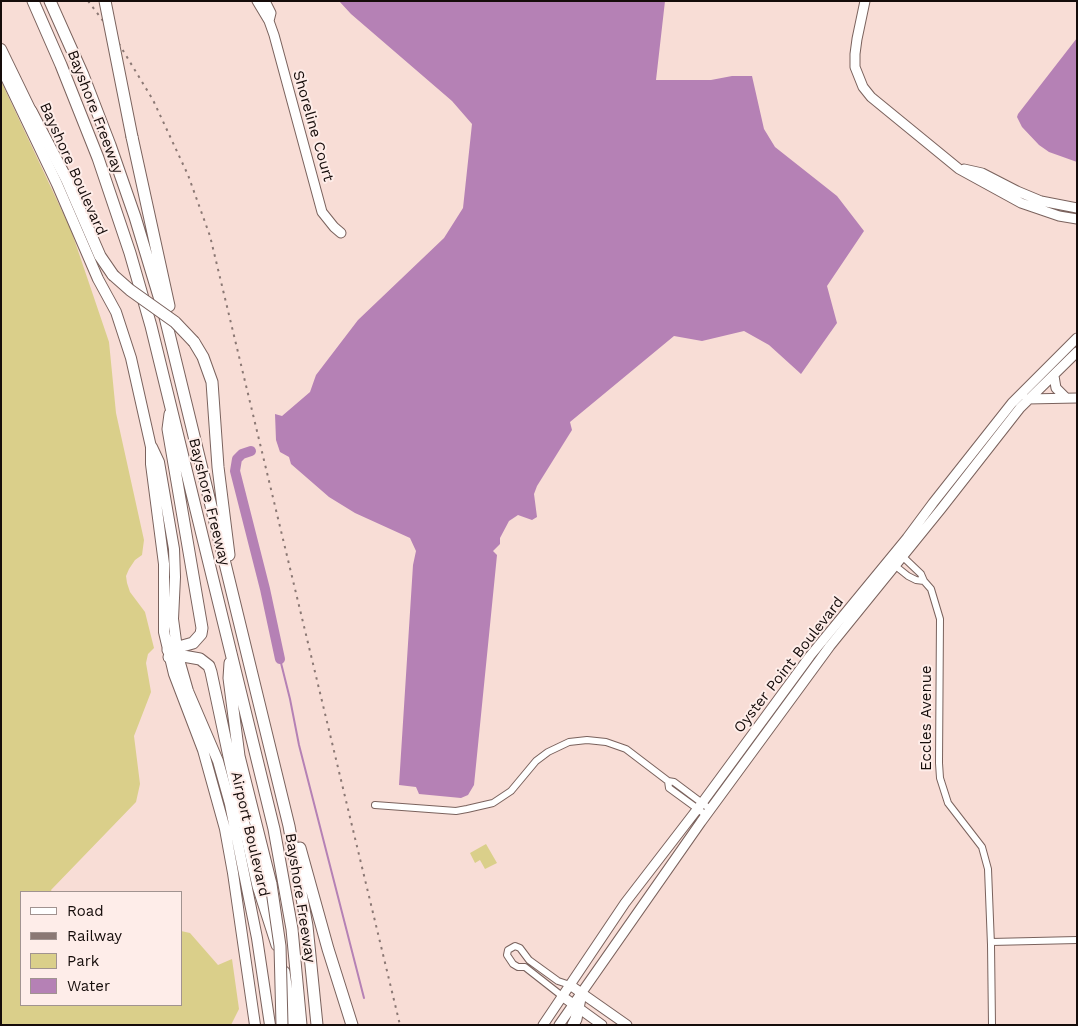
<!DOCTYPE html>
<style>
body{margin:0}
#map{position:relative;width:1078px;height:1026px;overflow:hidden;background:#f8ddd6;font-family:"Work Sans",sans-serif}
canvas{display:block}
.frame{position:absolute;inset:0;border:2px solid #150c0a;pointer-events:none}
.legend{position:absolute;left:20px;top:891px;width:162px;height:115px;box-sizing:border-box;background:#feede9;border:1px solid #a19390;margin:0;padding:6px 9px;list-style:none;font-size:15px;color:#150c0a}
.legend li{display:flex;align-items:center;gap:10px;height:25px}
.legend b{width:25px;border:1px solid #a19390}
</style>
<div id="map">
<canvas width="1078" height="1026"></canvas>
<div class="frame"></div>
<ul class="legend">
<li><b style="height:6px;background:#fff"></b>Road</li>
<li><b style="height:6px;background:#8b7874"></b>Railway</li>
<li><b style="height:14px;background:#dacf8a"></b>Park</li>
<li><b style="height:14px;background:#b581b5"></b>Water</li>
</ul>
</div>
<script>
const context = document.querySelector('canvas').getContext('2d');
context.lineJoin = 'round';
function fill(path, color) { context.fillStyle = color; context.fill(path, 'evenodd'); }
const toPath = rows => new Path2D(rows.map(r => 'M' + r).join(''));
function stroke(path, color, width, dash) { context.strokeStyle = color; context.lineWidth = width; context.lineCap = dash ? 'butt' : 'round'; context.setLineDash(dash || []); context.stroke(path); }
function label(font, color, halo, rows, align = 'center') {
  context.font = font + ' "Work Sans",sans-serif'; context.lineWidth = 4; context.setLineDash([]); context.textBaseline = 'middle'; context.strokeStyle = halo; context.fillStyle = color; for (const [text, x, y, turn = 0] of rows) {
    context.save(); context.translate(x, y); context.rotate((+turn || 0) * Math.PI / 180); context.textAlign = isNaN(turn) ? turn : align; if (halo) context.strokeText(text, 0, 0); context.fillText(text, 0, 0); context.restore();
  }
}
fill(toPath([
 [1,81,71,230,109,342,116,413,144,540,142,555,135,560,129,569,126,576,127,583,130,592,145,612,154,648,148,654,146,663,151,692,134,736,140,784,136,802,51,890,52,892,21,892,21,1005,181,1005,181,931,190,933,218,965,232,959,239,1009,231,1025,1,1025],
 [486,844,497,863,485,869,480,860,475,863,470,853]
]), '#dacf8a');
fill(toPath([
 [339,1,665,1,656,80,711,80,732,76,752,76,764,129,775,147,837,196,864,231,827,286,837,323,801,374,769,345,744,331,702,341,674,336,570,422,572,430,537,486,534,494,537,517,532,520,518,515,509,521,500,538,500,544,493,551,497,555,474,785,468,795,461,798,419,794,416,787,399,785,413,565,416,551,410,538,355,513,329,497,291,464,289,457,280,452,276,440,275,414,282,416,310,392,316,375,358,320,444,238,463,208,472,124,452,101,351,14],
 [1077,38,1077,162,1049,152,1039,145,1022,127,1017,117,1018,114]
]), '#b581b5');
stroke(toPath([
 [280,659,290,699,299,745,364,998]
]), '#b581b5', 2);
stroke(toPath([
 [251,451,242,454,237,459,235,471,265,589,280,659]
]), '#b581b5', 10);
const street = toPath([
 [900,554,921,574,924,581,931,589,940,619,939,763,940,778,948,803,982,847,988,869,991,945,992,1025],
 [893,564,908,576,916,580,924,581],
 [668,781,669,788,706,815],
 [375,805,456,811,467,809,493,803,511,791,536,761,548,752,569,742,587,740,606,742,626,749,668,781,674,782,710,809],
 [991,942,1077,940],
 [562,996,525,967,518,967,513,964,507,955,508,950,515,946,520,948,529,960,558,981,570,985]
]);
const secondary = toPath([
 [257,1,269,21,274,35,322,212,334,227,341,233],
 [265,1,271,13,269,21],
 [865,1,857,39,855,54,855,67,863,87,871,97,959,169,1021,203,1059,216,1077,219],
 [964,169,982,173,1017,191,1041,201,1077,208],
 [1054,376,1056,388,1066,398],
 [1027,399,1077,398],
 [570,985,627,1025],
 [562,996,602,1025],
 [543,1025,625,903,702,803,810,656,907,538,933,503,1012,403,1077,338],
 [559,1025,701,822,830,646,941,509,1020,408,1077,352]
]);
const primary = toPath([
 [1,49,34,117],
 [1,67,57,184,98,279,116,312,131,358,151,447,151,464,164,564,164,632,174,674,203,750,225,829,233,873,255,1025],
 [152,447,159,462,174,549,175,577,173,619,178,656,188,691,218,761,230,804,257,938,270,1025]
]);
const highway = toPath([
 [33,1,61,65,98,158,130,253,151,326,274,829,292,929,301,1025],
 [50,1,83,75,110,145,135,217,164,313,289,826,307,926,317,1025],
 [31,111,67,180,100,256,113,275],
 [132,137,169,306],
 [194,342,203,357,212,382,218,467,229,555],
 [168,650,193,643,201,634,202,628,168,429,170,414],
 [169,657,183,656,200,659,209,666,211,672,231,766,258,886,277,945],
 [230,663,229,678,239,756,271,884],
 [300,848,328,949,352,1025],
 [284,972,292,1025],
 [573,1025,576,1019,581,993]
]);
stroke(street, '#7a625d', 8);
stroke(secondary, '#7a625d', 11);
stroke(primary, '#7a625d', 12);
stroke(highway, '#7a625d', 13);
stroke(street, '#fff', 6);
stroke(secondary, '#fff', 9);
stroke(primary, '#fff', 10);
stroke(highway, '#fff', 11);
stroke(toPath([
 [88,1,113,34,153,100,188,175,210,236,400,1025]
]), '#8b7874', 2, [2.5, 5]);
const highwayBridge = toPath([
 [105,1,132,137],
 [113,275,130,290,175,322,194,342],
 [271,884,280,946,282,1025]
]);
stroke(highwayBridge, '#7a625d', 13, []);
stroke(highwayBridge, '#fff', 11);
label('15px', '#150c0a', '#feede9', [
 ["Bayshore Freeway",95,112,69],
 ["Shoreline Court",313,126,74],
 ["Bayshore Boulevard",73,169,66],
 ["Bayshore Freeway",209,502,76],
 ["Oyster Point Boulevard",789,665,-52],
 ["Eccles Avenue",927,718,-90],
 ["Airport Boulevard",250,834,77],
 ["Bayshore Freeway",300,898,81]
]);
</script>
